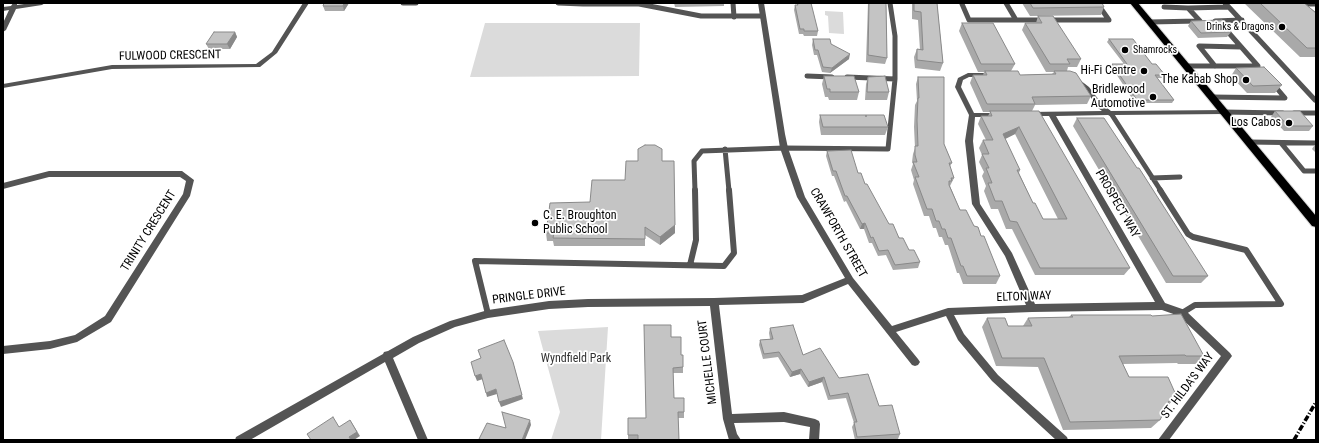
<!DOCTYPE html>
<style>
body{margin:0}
#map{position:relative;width:1319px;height:443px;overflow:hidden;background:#fff;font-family:"Roboto Condensed",sans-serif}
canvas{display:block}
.frame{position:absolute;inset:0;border:4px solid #000;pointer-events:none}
</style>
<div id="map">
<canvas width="1319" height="443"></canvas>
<div class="frame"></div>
</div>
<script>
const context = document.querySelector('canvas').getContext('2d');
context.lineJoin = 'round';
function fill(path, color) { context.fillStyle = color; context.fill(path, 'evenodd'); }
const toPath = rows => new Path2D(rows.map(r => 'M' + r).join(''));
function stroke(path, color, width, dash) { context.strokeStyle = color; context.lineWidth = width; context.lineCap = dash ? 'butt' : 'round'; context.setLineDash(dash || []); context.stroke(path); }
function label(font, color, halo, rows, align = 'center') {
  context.font = font + ' "Roboto Condensed",sans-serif'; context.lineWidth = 3.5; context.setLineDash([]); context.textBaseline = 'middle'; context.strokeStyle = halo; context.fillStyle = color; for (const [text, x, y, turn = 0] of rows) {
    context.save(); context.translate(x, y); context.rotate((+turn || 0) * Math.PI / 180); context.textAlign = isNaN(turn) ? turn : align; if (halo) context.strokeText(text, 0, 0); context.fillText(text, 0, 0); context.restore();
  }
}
fill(toPath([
 [825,11,843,12,844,34,829,33,828,16,825,15],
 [485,23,640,23,639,76,470,77],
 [608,327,601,440,551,440,560,412,538,331]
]), '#dbdbdb');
const primary = toPath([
 [1130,3,1138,3,1316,216,1316,227,1312,226,1130,3]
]);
stroke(primary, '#dbdbdb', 2);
stroke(toPath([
 [403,3,416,3],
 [558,3,583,4],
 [584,3,583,4,639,4,701,16,763,16],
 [733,3,734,17],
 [1006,3,1016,20,1109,20,1097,3],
 [1225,3,1315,100],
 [962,4,969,20,1016,20],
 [1316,4,1308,4,1305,7,1316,16],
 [1164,7,1188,8,1200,21],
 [1188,8,1228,7],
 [1215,21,1242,20],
 [1150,22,1198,21],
 [1186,66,1258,66,1228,32],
 [1215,66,1199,46,1241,47],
 [807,76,832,77],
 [847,77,895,79],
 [1212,97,1285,98,1274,85],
 [1224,112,1283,113],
 [1294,113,1316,113],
 [1112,115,1161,191],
 [1249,142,1316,143],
 [1281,143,1304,171,1316,171],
 [725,149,729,191],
 [1152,178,1180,177],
 [695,191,694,161,702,151,784,148,888,149,895,79,895,36,890,3]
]), '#545454', 5);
stroke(toPath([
 [1160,190,1188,234,1193,237,1246,250,1281,304,1195,305,1182,313],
 [690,265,696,240,695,190],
 [488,314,475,261,724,266,734,253,729,190]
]), '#545454', 6);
fill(toPath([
 [13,3,17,3,17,5,31,3,45,3,42,5,16,9,6,30,3,32,3,23,9,10,3,11,3,7,11,6,13,3],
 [303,3,309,3,277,53,260,67,112,69,3,88,3,84,112,65,256,64,272,52,303,3],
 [758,3,764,3,785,134,788,148,805,197,853,278,892,326,948,308,1026,305,1005,256,972,204,965,141,969,115,955,87,958,78,968,73,993,73,996,75,993,77,969,77,963,80,961,87,974,113,998,113,1001,115,998,117,975,117,973,141,980,204,1012,253,1035,304,1155,302,1049,116,1031,116,1028,114,1029,112,1102,111,1098,108,1085,89,1074,80,1073,79,1076,77,1089,87,1102,104,1111,111,1226,110,1227,112,1226,114,1224,114,1115,115,1112,117,1108,115,1056,116,1165,303,1185,310,1230,353,1232,356,1169,440,1158,440,1221,356,1179,316,1162,310,1032,312,954,315,964,334,998,375,1067,437,1068,440,1056,440,992,381,958,340,946,316,896,332,918,359,920,362,918,365,915,366,912,365,848,284,803,303,719,305,732,414,784,412,815,419,819,421,820,424,819,440,809,440,810,427,784,422,734,423,737,434,741,440,729,440,723,419,710,306,588,307,549,309,488,318,455,327,419,343,393,358,428,440,418,440,385,362,250,440,235,440,236,437,383,354,384,352,388,351,413,337,450,321,488,310,549,301,588,299,714,298,802,295,845,278,797,197,780,148,758,3],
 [49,171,182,171,194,180,190,196,111,322,77,342,50,349,3,354,3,346,50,341,75,335,105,316,183,194,186,181,180,177,49,177,3,189,3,183,49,171]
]), '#545454');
fill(primary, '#000');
stroke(toPath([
 [1294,440,1316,402]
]), '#000', 3.5, [6, 2, 1, 2]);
fill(toPath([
 [324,3,349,3,344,11,325,11,323,6],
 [674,3,724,3,724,6,675,7],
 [797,3,818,31,817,36,804,36,803,34,799,34,794,10,795,5,797,5],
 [868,3,886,3,887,58,885,64,866,62],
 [912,3,937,3,943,63,940,71,915,68,914,57,917,49,920,50,918,20,912,19],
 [1022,3,1102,3,1104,7,1101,15,1030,16],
 [1244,3,1304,3,1316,13,1316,57,1300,57],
 [1038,16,1081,59,1077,67,1068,67,1067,71,1091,96,1087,104,1035,105,1032,111,1130,268,1124,275,1035,275,1012,229,1006,229,998,209,991,209,984,191,986,186,982,176,984,172,979,162,982,155,979,148,983,140,986,140,978,124,981,116,988,116,990,112,983,112,970,83,973,75,983,75,984,72,978,72,959,31,962,23,1015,64,1011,71,1020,75,1052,74,1054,72,1046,72,1022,30,1025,23,1036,23],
 [1015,134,1058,219,1043,219,1033,203,1019,173,1020,170,1005,139],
 [1191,21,1231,32,1227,37,1198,38,1188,26],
 [235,32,237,37,230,49,209,49,206,44],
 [813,39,831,44,849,59,830,73,822,72,817,55,814,55,812,45],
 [1109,39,1152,64,1165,75,1164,78,1157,78,1174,100,1172,103,1135,103,1111,66,1112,64,1124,64,1107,42],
 [1236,68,1282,85,1275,93,1247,93,1231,76],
 [824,76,859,92,857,100,829,100,828,97,825,97,822,84],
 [868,77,889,92,887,100,865,100,866,84],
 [918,77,944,144,952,163,950,166,954,178,950,186,960,210,981,236,1000,276,996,284,963,284,959,273,957,273,948,245,945,245,942,237,939,237,936,228,933,228,929,216,924,216,913,184,914,180,911,170,913,164,912,162,913,154,915,148,914,127,915,105,917,101,916,84],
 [1275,111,1313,126,1309,131,1284,131,1271,117],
 [820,115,866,116,888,127,885,135,821,135,819,122],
 [1077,118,1208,276,1201,283,1166,283,1073,126],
 [1314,146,1316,146,1316,153,1312,149],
 [827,151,858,173,889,224,909,250,920,262,918,268,893,270,886,255,878,256,872,243,869,243,864,229,860,229,846,201,844,202,834,176,832,176,826,156],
 [638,161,662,161,675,225,675,233,660,245,645,235,645,246,554,246,553,241,547,241,546,233,590,202,625,180],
 [1071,315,1152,316,1204,356,1196,364,1178,364,1177,363,1123,364,1129,377,1172,401,1167,407,1160,420,1151,428,1063,430,1038,367,996,366,982,327,987,318,1008,326,1023,326,1028,318,1069,317],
 [770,328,803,355,839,378,879,406,900,434,898,439,875,440,855,440,852,427,854,423,846,398,828,400,822,382,808,387,800,374,790,377,778,357,763,359,759,345,760,340,770,339,769,333],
 [671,337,681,355,683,367,683,373,673,373,674,398,684,412,684,418,678,418,679,440,628,440,628,435,646,418]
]), '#a9a9a9');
fill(toPath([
 [344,3,349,3,344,11,343,6],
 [235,32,237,37,230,49,227,44],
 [850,54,849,59,830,73,832,68],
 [1019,127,1015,134,999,142,1003,134],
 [865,223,864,229,860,229,862,224],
 [675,225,675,233,660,245,660,237],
 [513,362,523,399,501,407,499,402],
 [801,369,800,374,790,377,792,372],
 [481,374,483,379,477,381,475,376],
 [824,377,822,382,808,387,809,382],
 [496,389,497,394,487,397,486,393],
 [350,420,360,436,354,440,351,440,349,437],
 [530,420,531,425,525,440,522,440]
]), '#898989');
const building = toPath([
 [324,3,344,3,343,6,323,6,324,3],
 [797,3,811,3,818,31,804,31,804,29,800,29,795,5,798,5,797,3],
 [869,3,886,3,887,58,868,55,869,3],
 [914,3,937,3,943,63,917,60,917,49,923,50,921,12,914,11,914,3],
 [1030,3,1102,3,1104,7,1033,8,1030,3],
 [1260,3,1304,3,1316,13,1316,48,1307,48,1260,3],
 [1038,16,1053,16,1081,59,1067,59,1070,64,1050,64,1025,23,1042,23,1038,16],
 [1222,20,1231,32,1201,33,1191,21,1222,20],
 [962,23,993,23,1015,64,981,64,962,23],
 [214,32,235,32,227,44,206,44,214,32],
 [813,39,830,39,831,44,850,54,832,68,823,67,818,50,815,50,813,39],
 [1109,39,1133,39,1152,64,1156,64,1165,75,1155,75,1174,100,1137,100,1112,64,1127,64,1109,39],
 [1264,67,1282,85,1253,86,1236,68,1264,67],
 [985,71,1018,71,1020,75,1056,74,1054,71,1070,71,1076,73,1091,96,1032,97,1035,104,987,104,973,75,987,75,985,71],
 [824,76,854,76,859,92,830,92,830,89,827,89,824,76],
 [885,76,889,92,867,92,868,77,885,76],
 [918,77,944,77,944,144,952,163,949,163,954,178,951,178,952,181,949,181,949,185,960,210,966,210,974,226,978,227,981,236,984,236,1000,276,967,276,963,266,961,266,951,238,948,238,945,229,942,229,939,221,936,221,932,209,927,209,915,177,919,177,913,162,917,162,915,155,915,146,918,146,917,120,918,98,919,98,918,77],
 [990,111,1039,111,1130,268,1040,268,1017,222,1010,221,1002,201,995,201,988,183,992,183,986,168,989,168,982,154,989,154,983,140,993,140,981,116,992,116,990,111],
 [1019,127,1067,219,1043,219,1035,203,1033,203,1017,170,1020,170,1003,134,1019,127],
 [1275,111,1300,111,1313,126,1288,126,1275,111],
 [820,115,866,115,866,117,866,115,884,115,888,127,823,127,820,115],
 [1077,118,1104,118,1137,168,1139,168,1208,276,1173,276,1077,118],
 [645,145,655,145,662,149,662,161,674,161,675,225,660,237,645,227,645,239,553,238,554,233,546,233,550,203,590,202,592,180,625,180,626,161,638,161,638,149,645,145],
 [851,150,858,173,861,173,865,184,867,184,889,224,893,224,899,238,903,238,909,250,914,250,920,262,895,265,888,250,879,251,873,237,871,238,865,223,862,224,847,196,845,196,836,171,833,171,827,151,851,150],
 [1181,314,1204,356,1186,356,1185,355,1119,356,1129,377,1168,377,1176,395,1172,401,1169,401,1160,420,1070,422,1044,358,1002,358,987,318,1005,318,1008,326,1032,326,1028,318,1073,317,1071,315,1151,315,1152,316,1181,314],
 [644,325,671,325,671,337,681,337,681,355,683,355,683,367,673,368,674,398,684,398,684,412,678,412,679,440,638,440,638,435,628,435,628,418,646,418,644,325],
 [793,325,803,355,820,348,839,378,868,374,879,406,892,405,900,434,857,437,854,422,857,422,848,393,830,396,824,377,809,382,801,369,792,372,779,352,764,354,760,340,773,339,770,328,793,325],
 [504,340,513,362,522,395,499,402,496,389,486,393,481,374,475,376,471,362,481,358,478,350,504,340],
 [502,412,530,420,522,440,483,440,479,439,487,423,506,428,502,412],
 [333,417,339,427,350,420,357,432,349,437,351,440,311,440,307,434,333,417]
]);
fill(building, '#c4c4c4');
stroke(building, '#898989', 1);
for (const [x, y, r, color] of [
 [1282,27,4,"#000"],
 [1125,50,4,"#000"],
 [1144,71,4,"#000"],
 [1246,80,4,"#000"],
 [1153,97,4,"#000"],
 [1289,123,4,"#000"],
 [535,223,4,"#000"]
]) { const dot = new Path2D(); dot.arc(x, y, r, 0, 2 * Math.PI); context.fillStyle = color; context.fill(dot); stroke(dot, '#fff', 1.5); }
label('10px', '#000', '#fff', [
 ["Drinks & Dragons",1274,27],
 ["Shamrocks",1133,50,"left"]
], 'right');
label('12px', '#000', '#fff', [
 ["FULWOOD CRESCENT",170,56,-1],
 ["PROSPECT WAY",1117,204,60],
 ["TRINITY CRESCENT",149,231,-58],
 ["CRAWFORTH STREET",838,233,60],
 ["PRINGLE DRIVE",529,296,-7],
 ["ELTON WAY",1024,297,-2],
 ["MICHELLE COURT",708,362,-97],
 ["ST. HILDA'S WAY",1188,386,-53]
]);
label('12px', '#000', '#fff', [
 ["Hi-Fi Centre",1136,71],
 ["The Kabab Shop",1238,80],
 ["Bridlewood",1145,90],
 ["Automotive",1145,104],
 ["Los Cabos",1281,123],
 ["C. E. Broughton",543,216,"left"],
 ["Public School",543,230,"left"]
], 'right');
label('12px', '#323232', '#fff', [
 ["Wyndfield Park",576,359]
]);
</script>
